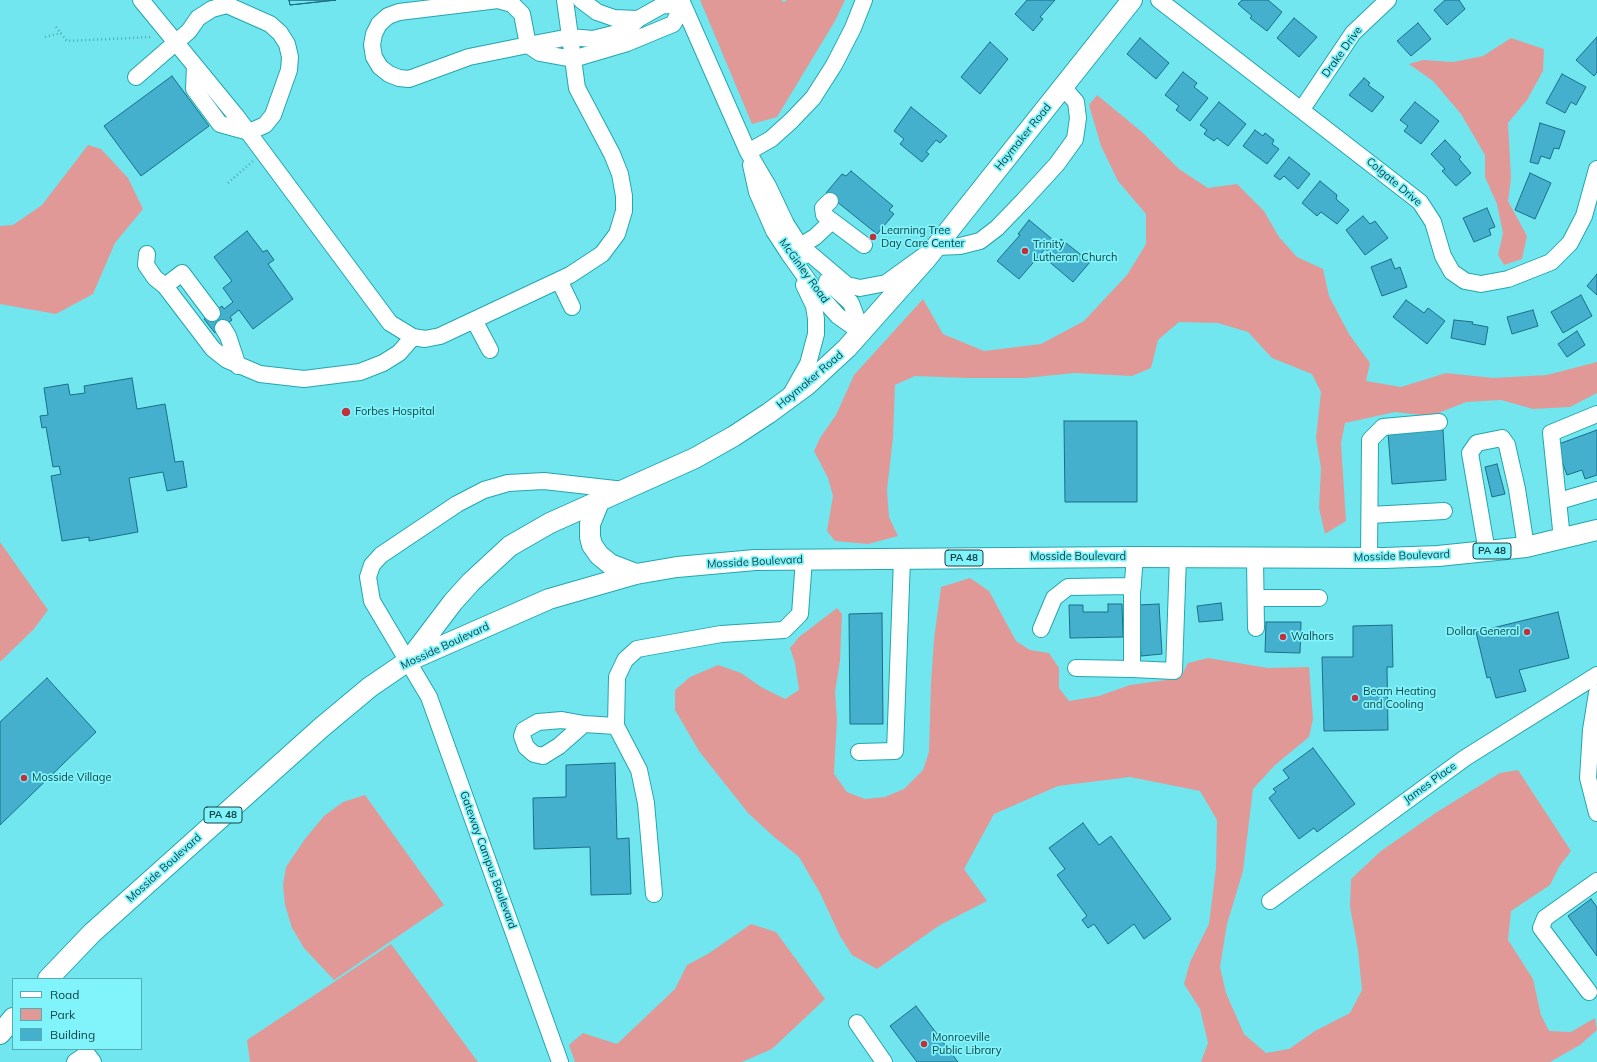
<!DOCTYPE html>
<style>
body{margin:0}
#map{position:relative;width:1597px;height:1062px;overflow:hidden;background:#72e6ee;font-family:Mulish,sans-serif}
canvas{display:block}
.legend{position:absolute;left:12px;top:978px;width:130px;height:72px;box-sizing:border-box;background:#80f3fb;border:1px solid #54adb3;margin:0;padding:5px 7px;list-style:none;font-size:12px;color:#114548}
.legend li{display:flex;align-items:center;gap:8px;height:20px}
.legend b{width:20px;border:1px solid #54adb3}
</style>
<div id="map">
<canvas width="1597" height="1062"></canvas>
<ul class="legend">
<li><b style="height:5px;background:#fff"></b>Road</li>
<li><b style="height:11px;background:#e19997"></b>Park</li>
<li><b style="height:11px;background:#45afce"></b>Building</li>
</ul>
</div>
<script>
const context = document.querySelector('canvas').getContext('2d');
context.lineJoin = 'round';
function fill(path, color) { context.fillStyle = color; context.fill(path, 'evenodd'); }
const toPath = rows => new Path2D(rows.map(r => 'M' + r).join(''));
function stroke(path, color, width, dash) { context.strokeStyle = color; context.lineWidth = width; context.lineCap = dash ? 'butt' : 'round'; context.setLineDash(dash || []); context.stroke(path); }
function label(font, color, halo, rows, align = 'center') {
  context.font = font + ' Mulish,sans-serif'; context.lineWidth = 3.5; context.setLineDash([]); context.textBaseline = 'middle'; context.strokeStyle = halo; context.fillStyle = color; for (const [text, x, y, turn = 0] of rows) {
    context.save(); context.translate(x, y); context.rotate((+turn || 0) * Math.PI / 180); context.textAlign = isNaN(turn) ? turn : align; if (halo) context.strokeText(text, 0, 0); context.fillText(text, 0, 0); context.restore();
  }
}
fill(toPath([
 [700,0,781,0,784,2,787,0,845,0,835,21,777,117,752,124],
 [1511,38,1544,49,1543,71,1527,100,1508,123,1511,178,1508,201,1527,236,1522,259,1504,265,1498,255,1503,233,1497,204,1485,177,1485,155,1461,114,1433,81,1409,64,1423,60,1453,62,1483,56],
 [1097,95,1142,132,1179,169,1208,188,1237,184,1264,211,1279,237,1297,257,1323,269,1329,296,1349,334,1370,363,1366,381,1401,387,1446,373,1493,378,1547,375,1597,362,1597,393,1570,407,1533,409,1501,400,1466,402,1431,416,1395,412,1345,423,1341,443,1346,521,1325,534,1319,508,1321,468,1316,438,1321,392,1312,374,1272,358,1248,332,1218,323,1179,322,1158,340,1151,368,1132,376,1074,373,1026,378,965,378,915,376,895,385,893,438,887,490,889,517,898,536,868,544,835,541,827,531,833,496,828,478,814,451,820,438,836,415,854,375,923,299,943,334,984,351,1041,344,1084,321,1127,275,1146,244,1146,214,1118,181,1101,146,1089,105],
 [88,145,101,149,128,178,143,209,115,243,93,294,56,314,0,304,0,226,13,225,42,205],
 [0,542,48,610,34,629,0,662],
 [970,578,989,591,1016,641,1030,650,1049,653,1059,668,1059,688,1069,701,1099,696,1130,685,1180,678,1188,663,1208,658,1268,668,1309,667,1313,719,1309,737,1275,765,1253,789,1243,871,1227,924,1220,967,1226,993,1244,1034,1266,1053,1289,1049,1315,1031,1350,1013,1362,990,1358,950,1350,907,1351,879,1381,851,1437,812,1500,773,1518,770,1571,851,1559,867,1550,885,1511,911,1508,940,1533,979,1541,1015,1549,1031,1571,1032,1595,1018,1597,1030,1580,1045,1550,1062,1201,1062,1208,1043,1200,1009,1184,984,1190,962,1209,924,1216,868,1217,820,1200,791,1130,777,1058,786,994,814,964,869,987,901,940,925,877,969,852,955,840,936,820,893,799,857,773,836,748,813,699,751,675,710,675,690,690,677,718,665,741,673,761,687,785,699,799,690,795,663,790,648,799,637,837,608,842,614,840,661,835,692,837,719,834,774,847,792,865,799,885,797,904,789,923,770,929,752,931,683,934,639,941,587],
 [365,795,444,905,334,980,304,948,292,928,285,905,283,885,286,867,305,839,324,816,343,802],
 [751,924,776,932,825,999,772,1049,742,1062,575,1062,569,1045,583,1033,617,1044,675,989,687,965,708,954],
 [391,944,478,1062,250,1062,247,1040]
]), '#e19997');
const building = toPath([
 [289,0,336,0,290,5,289,0],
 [289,0,336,0,290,5,289,0],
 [1027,0,1055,0,1040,17,1043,19,1033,31,1015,14,1027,0],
 [1242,0,1268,0,1282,12,1267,31,1250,18,1252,16,1238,4,1242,0],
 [1445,0,1459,0,1465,9,1447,25,1434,10,1445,0],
 [1294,18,1317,37,1299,57,1277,38,1294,18],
 [1418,23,1431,39,1411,56,1397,41,1418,23],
 [1597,37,1597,72,1594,76,1576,60,1597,37],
 [1140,38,1169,63,1156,79,1127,54,1140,38],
 [990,42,1008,59,980,94,961,77,990,42],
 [1183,72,1197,83,1194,87,1208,98,1190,121,1176,110,1179,106,1165,95,1183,72],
 [1562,74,1586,87,1576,105,1571,102,1565,113,1546,103,1562,74],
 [172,76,209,126,141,176,104,126,172,76],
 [1364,78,1370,83,1368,85,1384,97,1372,112,1349,95,1364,78],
 [1219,102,1246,124,1228,146,1217,138,1214,141,1204,134,1207,130,1200,125,1219,102],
 [1415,102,1439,121,1421,144,1404,131,1408,126,1400,120,1415,102],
 [911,107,947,136,940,143,936,140,926,152,929,154,922,162,900,144,904,139,894,131,911,107],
 [1540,123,1565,131,1559,149,1554,148,1550,159,1541,156,1538,164,1530,162,1540,123],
 [1255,130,1263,136,1265,133,1274,140,1272,144,1279,149,1267,164,1243,146,1255,130],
 [1445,140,1461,157,1459,159,1471,173,1456,186,1442,171,1445,169,1431,154,1445,140],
 [1289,157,1310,174,1298,189,1284,176,1280,180,1274,176,1289,157],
 [851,171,893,206,889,210,894,214,877,234,826,193,842,174,846,176,851,171],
 [1530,173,1551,183,1535,219,1515,210,1530,173],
 [1320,181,1337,195,1336,199,1349,210,1337,224,1321,212,1317,216,1302,203,1320,181],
 [1487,208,1495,227,1489,229,1491,235,1474,242,1463,218,1487,208],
 [1363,216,1370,224,1375,221,1388,238,1365,255,1346,230,1363,216],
 [1029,220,1052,239,1049,244,1054,248,1061,239,1090,262,1073,282,1046,259,1050,253,1045,249,1019,279,997,261,1020,235,1018,234,1029,220],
 [247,231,263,252,267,250,274,260,268,264,293,299,253,329,239,310,230,317,232,320,215,333,204,319,222,306,224,309,233,302,223,288,232,281,214,257,247,231],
 [1391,259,1395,269,1400,267,1407,287,1382,296,1371,267,1391,259],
 [1597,274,1597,295,1587,286,1597,274],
 [1581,295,1592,316,1563,333,1551,312,1581,295],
 [1406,300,1424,313,1428,308,1445,321,1427,344,1393,317,1406,300],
 [1533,310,1538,326,1512,334,1507,317,1533,310],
 [1454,320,1473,322,1472,324,1488,327,1485,345,1451,338,1454,320],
 [1577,331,1585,345,1567,357,1558,344,1577,331],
 [132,378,137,409,165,404,175,462,183,461,187,487,167,491,163,472,129,478,138,532,89,541,89,537,62,541,51,476,61,474,59,466,53,467,46,427,42,428,40,416,48,415,44,388,68,384,70,395,85,393,84,386,132,378],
 [1064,421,1137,421,1137,502,1065,502,1064,421],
 [1443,430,1446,480,1392,484,1388,433,1443,430],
 [1597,430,1597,475,1585,479,1582,470,1567,475,1556,445,1597,430],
 [1497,464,1505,494,1492,497,1485,467,1497,464],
 [1221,603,1223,620,1199,622,1197,606,1221,603],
 [1108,604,1122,604,1123,637,1070,638,1069,605,1083,605,1083,612,1108,612,1108,604],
 [1159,604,1162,654,1141,656,1138,605,1159,604],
 [1558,612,1569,658,1519,670,1526,691,1496,698,1490,677,1487,678,1476,632,1558,612],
 [882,613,883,724,850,724,849,614,882,613],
 [1266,622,1301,622,1300,653,1265,652,1266,622],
 [1392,625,1393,667,1387,667,1388,730,1324,731,1322,657,1353,657,1353,626,1392,625],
 [47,678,96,732,0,825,0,722,47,678],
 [1313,748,1355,804,1317,832,1314,828,1299,839,1269,798,1276,792,1273,789,1289,778,1283,770,1313,748],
 [615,763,617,839,629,838,631,894,591,895,590,847,534,849,533,798,566,797,566,765,615,763],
 [1083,823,1099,845,1111,836,1171,919,1144,939,1134,924,1108,944,1094,924,1088,928,1082,920,1087,916,1057,875,1065,869,1049,848,1083,823],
 [1591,899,1597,907,1597,956,1568,916,1591,899],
 [916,1006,958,1062,917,1062,890,1026,916,1006]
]);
fill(building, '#45afce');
stroke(building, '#1a6f86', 1);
const minor = toPath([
 [141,0,237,117,390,323,413,337,425,339,440,336,570,275,602,254,617,234,624,211,624,196,620,174,612,154,577,88,565,0],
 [581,0,597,12,614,18,638,19],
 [681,0,748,152,768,186,786,224,806,255],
 [1159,0,1420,202,1433,222,1443,256,1452,272,1465,281,1481,284,1508,279,1551,262,1570,243,1584,216,1597,169],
 [570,37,528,45,469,57,409,79,399,78,389,74,380,67,374,57,372,45,374,34,379,24,388,16,399,12,498,0,512,4,522,14,528,45,540,53,573,59,627,43,673,24,683,6,663,5,638,19,625,31,593,39,570,37],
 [136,77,189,31,198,18,212,9,227,5,270,24,280,33,287,44,290,57,289,70,273,115,265,125,249,132,220,124,194,89,195,66],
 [1302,109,1353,33,1388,0],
 [748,152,771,139,791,121,813,98,834,65,853,28,864,0],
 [751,165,757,192,774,231,789,254,814,289,838,316,862,333],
 [830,201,823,208,824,215,864,245],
 [801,246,847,285,860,288,886,283,936,247,960,246,980,241,997,228,1024,200,1057,164,1075,139,1078,118,1076,102,1063,87],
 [792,251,815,237,832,221],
 [147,254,146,265,155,278,165,286,213,349,227,360,260,374,304,379,360,372,383,363,399,353,413,337],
 [559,280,572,307],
 [827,281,851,303,862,333],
 [165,286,182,273,212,313],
 [474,320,490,350],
 [223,328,228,336,238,366],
 [790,396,808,364,816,334,816,319,814,306,804,285],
 [1559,501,1597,490],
 [1370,515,1444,511],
 [1562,539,1551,433,1597,414],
 [1487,552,1470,453,1477,443,1502,438,1507,445,1517,489,1526,547],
 [1135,557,1132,593,1132,669,1174,671,1178,557],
 [1255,558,1256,628],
 [1369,558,1370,440,1383,427,1439,422],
 [1256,598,1319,598],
 [1041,629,1054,598,1068,587,1133,586],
 [1076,668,1132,669],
 [1597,693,1591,730,1588,778,1597,813],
 [584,724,559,746,543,756,534,754,526,747,522,736,524,730,538,722,562,720,584,724,616,726],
 [859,752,895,751,902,559],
 [654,894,646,803,639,770,616,726,617,677,625,660,637,649,721,634,784,630,800,614,804,559],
 [1270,901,1465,758,1597,675],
 [1589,992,1541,928,1545,918,1597,881],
 [857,1023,884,1062],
 [75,1062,87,1054,93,1062],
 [560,1062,429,697,372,601,368,577,372,565,381,555,457,504,484,490,508,483,544,481,624,490]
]);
const major = toPath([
 [599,502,590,524,590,537,592,545,599,555,610,564,636,574],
 [409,660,453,602,471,582,510,546,550,523,695,458,734,436,769,413,807,385,847,348,927,258,1132,0],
 [48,979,92,933,322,727,370,687,408,661,549,599,636,574,677,567,755,560,1135,557,1384,558,1438,556,1526,547,1597,530],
 [0,1034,13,1018]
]);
stroke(minor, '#24a6ae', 18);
stroke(major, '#24a6ae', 22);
stroke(toPath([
 [56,27,67,41,152,37],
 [45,37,61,33],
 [228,183,253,161]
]), '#4eabb1', 2.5, [1, 3]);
stroke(minor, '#fff', 16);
stroke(major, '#fff', 20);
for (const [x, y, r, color] of [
 [873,237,4,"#c0303d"],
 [1025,251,4,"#c0303d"],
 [346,412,5,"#c0303d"],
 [1527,632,4,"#c0303d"],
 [1283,637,4,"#c0303d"],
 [1355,698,4,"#c0303d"],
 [24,778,4,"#c0303d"],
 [924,1044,4,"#c0303d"]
]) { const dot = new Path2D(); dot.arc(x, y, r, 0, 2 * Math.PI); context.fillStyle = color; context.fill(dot); stroke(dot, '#80f3fb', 1.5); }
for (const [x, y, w] of [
 [1492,551,38],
 [964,558,38],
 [223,815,38]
]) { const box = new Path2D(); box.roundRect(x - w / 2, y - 8, w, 16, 3); context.fillStyle = '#80f3fb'; context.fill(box); stroke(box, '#114548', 1); }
label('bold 10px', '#114548', null, [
 ["PA 48",1492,551],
 ["PA 48",964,558],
 ["PA 48",223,815]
]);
label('11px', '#114548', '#80f3fb', [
 ["Drake Drive",1342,52,-54],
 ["Haymaker Road",1023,137,-51],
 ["Colgate Drive",1394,182,40],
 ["McGinley Road",804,271,54],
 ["Haymaker Road",810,380,-40],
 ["Mosside Boulevard",1402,556,-2],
 ["Mosside Boulevard",1078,557],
 ["Mosside Boulevard",755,562,-3],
 ["Mosside Boulevard",445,646,-25],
 ["James Place",1430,783,-36],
 ["Gateway Campus Boulevard",488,860,70],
 ["Mosside Boulevard",164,868,-42]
]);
label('11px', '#114548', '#80f3fb', [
 ["Learning Tree",881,231],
 ["Day Care Center",881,244],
 ["Trinity",1033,245],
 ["Lutheran Church",1033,258],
 ["Forbes Hospital",355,412],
 ["Dollar General",1519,632,"right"],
 ["Walhors",1291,637],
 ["Beam Heating",1363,692],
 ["and Cooling",1363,705],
 ["Mosside Village",32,778],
 ["Monroeville",932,1038],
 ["Public Library",932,1051]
], 'left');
</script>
